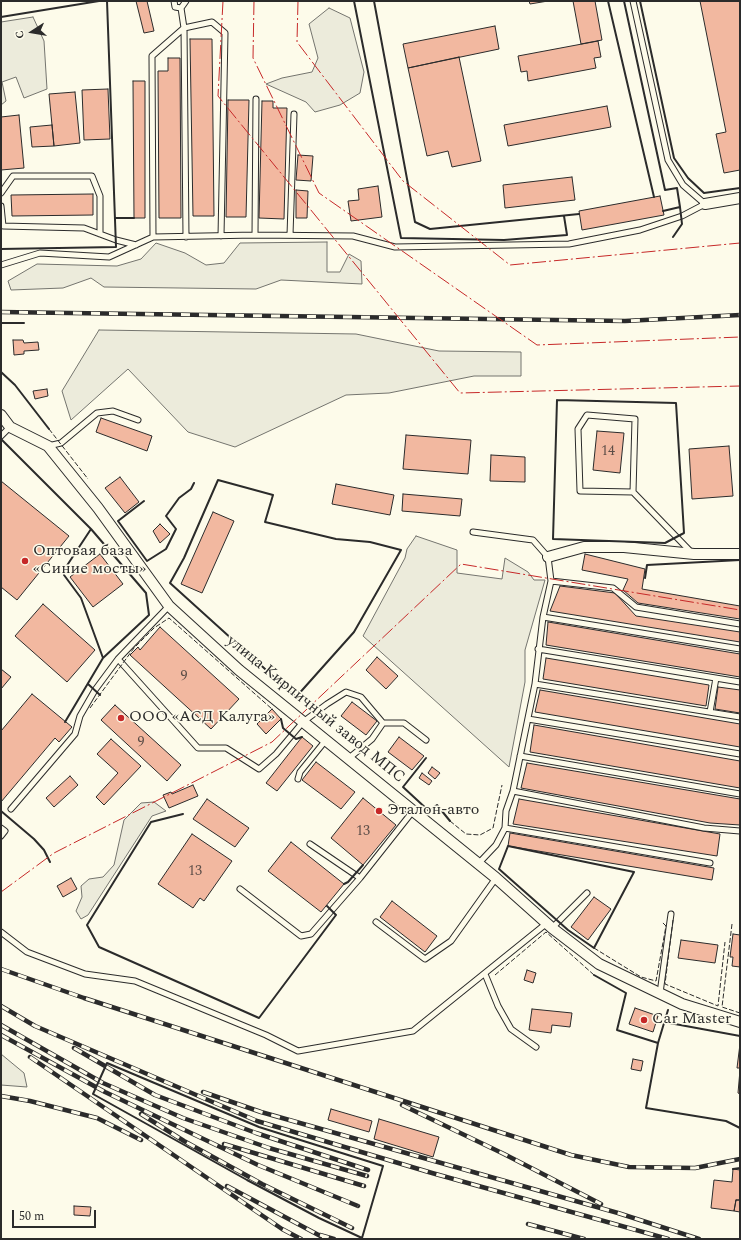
<!DOCTYPE html>
<meta charset="utf-8">
<style>
body{margin:0}
#map{position:relative;width:741px;height:1240px;overflow:hidden;background:#fdfbea;font-family:Spectral,serif}
canvas{display:block}
.frame{position:absolute;inset:0;border:2px solid #2b2b2b;pointer-events:none}
.north{position:absolute;left:12px;top:12px;width:40px;height:40px;-webkit-text-stroke:3px #fdfbea;paint-order:stroke;rotate:258deg;font-size:11px;font-weight:700;line-height:16px;text-align:center;color:#2b2b2b}
.north::after{content:'';display:block;margin:auto;width:14px;height:18px;background:#2b2b2b;clip-path:polygon(50% 0,100% 100%,50% 72%,0 100%)}
.scale{position:absolute;left:12px;top:1210px;width:84px;height:18px;box-sizing:border-box;border:2px solid #2b2b2b;border-top:0;padding-left:5px;font-size:12px;line-height:14px;white-space:nowrap;color:#2b2b2b;-webkit-text-stroke:3px #fdfbea;paint-order:stroke}
</style>
<div id="map">
<canvas width="741" height="1240"></canvas>
<div class="frame"></div>
<div class="north">С</div>
<div class="scale">50 m</div>
</div>
<script>
const context = document.querySelector('canvas').getContext('2d');
context.lineJoin = 'round';
function fill(path, color) { context.fillStyle = color; context.fill(path, 'evenodd'); }
const toPath = rows => new Path2D(rows.map(r => 'M' + r).join(''));
function stroke(path, color, width, dash) { context.strokeStyle = color; context.lineWidth = width; context.lineCap = dash ? 'butt' : 'round'; context.setLineDash(dash || []); context.stroke(path); }
function label(font, color, halo, rows, align = 'center') {
  context.font = font + ' Spectral,serif'; context.lineWidth = 3; context.setLineDash([]); context.textBaseline = 'middle'; context.strokeStyle = halo; context.fillStyle = color; for (const [text, x, y, turn = 0] of rows) {
    context.save(); context.translate(x, y); context.rotate((+turn || 0) * Math.PI / 180); context.textAlign = isNaN(turn) ? turn : align; if (halo) context.strokeText(text, 0, 0); context.fillText(text, 0, 0); context.restore();
  }
}
const green = toPath([
 [329,8,350,18,364,72,360,93,340,105,315,112,306,102,266,84,282,78,312,72,318,58,309,24,329,8],
 [33,17,44,41,47,89,24,98,16,77,2,82,6,101,1,105,1,22,33,17],
 [327,242,327,272,340,272,349,254,361,261,362,284,281,280,256,289,104,287,91,278,63,288,11,290,8,281,37,264,117,266,141,259,156,243,185,253,206,265,224,263,240,243,327,242],
 [99,330,356,334,439,351,521,352,521,376,474,376,389,393,346,395,235,447,188,432,128,369,71,420,62,391,99,330],
 [416,536,457,550,457,573,502,579,505,558,528,572,534,580,545,580,525,650,525,682,509,767,363,636,405,558,407,549,416,536],
 [154,802,166,811,152,816,88,915,81,919,76,911,82,897,81,886,89,879,103,877,114,865,124,820,141,803,154,802],
 [1,1054,24,1073,27,1087,1,1085,1,1054]
]);
fill(green, '#ecebdb');
stroke(green, '#74746e', 1);
const building = toPath([
 [136,1,147,1,154,31,144,33,136,1],
 [529,1,548,1,530,4,529,1],
 [573,1,595,1,602,40,581,44,573,1],
 [700,1,740,1,740,170,724,173,716,134,726,132,700,1],
 [495,26,499,49,408,68,403,44,495,26],
 [190,39,212,39,214,216,193,216,190,39],
 [598,41,601,57,594,58,596,68,528,81,527,71,521,72,518,56,598,41],
 [459,57,481,161,452,167,448,151,427,156,408,68,459,57],
 [168,58,180,58,181,218,159,218,158,71,168,71,168,58],
 [133,81,145,81,145,218,134,218,133,81],
 [108,89,110,139,84,140,82,90,108,89],
 [75,92,80,143,54,146,49,94,75,92],
 [228,100,249,100,246,217,226,217,228,100],
 [262,101,273,101,273,108,287,108,284,219,259,218,262,101],
 [607,106,611,127,508,146,504,125,607,106],
 [19,115,24,168,1,170,1,117,19,115],
 [52,125,54,146,32,147,30,127,52,125],
 [298,155,313,156,311,181,296,180,298,155],
 [572,177,575,200,505,208,503,185,572,177],
 [378,186,382,217,351,221,348,201,359,200,358,189,378,186],
 [296,190,308,191,307,218,296,218,296,190],
 [93,194,93,215,12,216,11,195,93,194],
 [660,196,664,215,582,230,579,211,660,196],
 [13,340,23,340,24,343,38,342,39,350,24,351,24,354,14,355,13,340],
 [47,389,48,396,35,399,33,391,47,389],
 [101,418,152,436,147,451,96,432,101,418],
 [597,431,624,433,620,473,593,470,597,431],
 [406,435,471,440,468,474,403,469,406,435],
 [729,446,733,496,692,499,689,449,729,446],
 [491,455,525,457,525,482,490,481,491,455],
 [120,477,139,502,125,513,105,488,120,477],
 [1,481,69,536,17,600,1,587,1,481],
 [336,484,394,495,390,515,332,504,336,484],
 [403,494,462,499,460,516,402,511,403,494],
 [213,512,234,521,202,593,181,584,213,512],
 [160,524,170,534,160,543,153,531,160,524],
 [100,554,123,584,93,607,70,577,100,554],
 [585,554,645,569,642,589,740,606,740,619,638,603,623,590,628,579,582,570,585,554],
 [560,586,615,593,636,616,740,632,740,642,550,611,560,586],
 [43,604,95,650,67,682,15,636,43,604],
 [548,622,740,654,740,677,546,645,548,622],
 [160,627,239,699,211,729,130,655,138,647,140,650,160,627],
 [377,657,398,676,386,689,366,670,377,657],
 [546,658,709,685,706,706,543,679,546,658],
 [1,669,11,677,1,689,1,669],
 [718,687,740,690,740,713,715,709,718,687],
 [540,690,740,724,740,747,535,712,540,690],
 [32,694,72,727,59,742,55,738,1,802,1,731,32,694],
 [352,702,377,721,366,735,341,716,352,702],
 [115,705,181,765,167,781,101,720,115,705],
 [272,709,281,719,266,734,257,724,272,709],
 [534,725,740,761,740,788,530,752,534,725],
 [302,737,313,746,277,791,266,783,302,737],
 [399,737,424,756,412,770,388,752,399,737],
 [111,739,141,766,104,805,96,797,118,773,97,754,111,739],
 [316,762,355,792,341,809,302,780,316,762],
 [527,763,740,799,740,825,710,823,521,788,527,763],
 [432,767,440,773,435,779,428,773,432,767],
 [422,773,432,781,429,785,419,778,422,773],
 [70,776,78,785,54,807,46,798,70,776],
 [193,785,198,796,169,808,163,795,171,792,172,794,193,785],
 [363,798,396,825,363,865,331,838,363,798],
 [207,799,249,828,235,847,193,819,207,799],
 [519,799,720,834,717,856,513,824,519,799],
 [510,833,714,868,712,880,508,846,510,833],
 [192,834,232,861,204,901,200,898,193,908,158,884,192,834],
 [291,842,344,884,321,912,268,871,291,842],
 [71,878,77,889,63,897,57,886,71,878],
 [594,897,611,909,588,940,571,927,594,897],
 [392,901,437,936,425,952,380,917,392,901],
 [733,934,740,935,740,967,732,966,733,957,730,957,733,934],
 [681,940,718,945,715,963,678,958,681,940],
 [527,970,536,973,533,983,524,980,527,970],
 [635,1008,658,1016,653,1032,629,1024,635,1008],
 [532,1009,572,1013,570,1027,552,1025,551,1033,529,1030,532,1009],
 [740,1044,740,1068,737,1068,740,1044],
 [633,1059,643,1061,641,1071,631,1069,633,1059],
 [740,1070,740,1094,738,1093,740,1070],
 [331,1109,372,1121,369,1132,328,1120,331,1109],
 [379,1119,439,1137,433,1157,374,1139,379,1119],
 [733,1169,740,1170,740,1200,736,1200,734,1211,711,1208,714,1180,732,1182,733,1169],
 [736,1200,740,1200,740,1212,734,1211,736,1200],
 [74,1206,91,1207,90,1216,74,1215,74,1206]
]);
fill(building, '#f2b8a0');
stroke(building, '#2b2b2b', 1);
const service = toPath([
 [174,1,175,7,181,8],
 [186,1,181,8,184,28,212,22,225,33,221,236],
 [184,28,186,237],
 [1,193,13,176,92,176,100,196,100,234],
 [1,206,3,226,84,228,116,240,136,245],
 [255,235,256,99],
 [290,235,294,114],
 [153,237,152,56,184,28],
 [1,265,40,253,109,257,153,237,255,235,353,236,395,247,569,244,640,230,682,216,705,204,683,185,668,160,633,1],
 [1,436,10,427],
 [48,446,61,443,97,413,113,411,138,420],
 [633,492,635,419,587,415,578,429,580,491,633,492,691,552],
 [473,532,533,540,548,557,551,581],
 [543,617,740,649],
 [538,649,740,682],
 [118,659,198,748,226,748,259,769,276,754,303,722,327,704,346,692,361,697,383,723,372,739,348,759],
 [535,684,740,717],
 [710,712,716,678],
 [528,719,740,754],
 [383,723,404,723,426,740],
 [520,756,740,794],
 [298,779,300,772,326,740],
 [513,791,704,828,740,831],
 [11,809,75,734,80,716,95,690,118,659,169,606],
 [1,828,5,831,1,836],
 [505,828,710,863],
 [310,844,360,878],
 [478,864,496,845,505,828,506,811,513,791,535,684,543,617,551,581,613,588,636,607,740,624],
 [240,889,301,936,311,934,360,878,413,811],
 [376,922,425,959,451,941,496,878],
 [552,928,587,893],
 [1,932,27,952,85,974,135,981,266,1035,298,1051,413,1031,547,923],
 [485,974,498,1006,511,1029,536,1047],
 [660,993,671,914]
]);
const minor = toPath([
 [705,204,740,198],
 [1,415,10,427,48,446,98,508,169,606,239,670,496,878,552,928,599,964,682,1004,740,1022],
 [548,557,584,547,624,547,694,554,740,554]
]);
stroke(service, '#2b2b2b', 7);
stroke(minor, '#2b2b2b', 12);
stroke(service, '#fdfbea', 5);
stroke(minor, '#fdfbea', 10);
const rail = toPath([
 [1,312,625,321,740,315],
 [1,969,84,998,571,1155,629,1167,695,1168,740,1159],
 [1,1006,35,1026,257,1121,432,1173,668,1239],
 [1,1025,103,1083,183,1118,269,1148,367,1176],
 [1,1035,105,1092,258,1165,358,1206],
 [74,1048,155,1095,256,1133,368,1170],
 [30,1057,282,1229,301,1239],
 [203,1092,261,1112,618,1213,699,1239],
 [1,1096,30,1101,97,1118,141,1140],
 [402,1105,504,1154,601,1204],
 [141,1114,184,1141,262,1184,352,1228],
 [224,1144,364,1186],
 [227,1186,326,1239],
 [528,1224,584,1239],
 [320,1235,334,1239]
]);
stroke(rail, '#2b2b2b', 4.5);
stroke(rail, '#fdfbea', 3, [9]);
stroke(toPath([
 [49,429,88,479],
 [90,708,134,648,154,628,169,618,272,709],
 [450,821,466,834,480,835,493,828,502,785],
 [673,920,665,984,718,1006,725,942],
 [732,924,722,1007,740,1013],
 [594,948,641,977,656,981,666,926,662,922],
 [495,975,546,932,594,975]
]), '#2b2b2b', 1, [5, 2]);
stroke(toPath([
 [354,1,401,238,504,240,567,235,564,216],
 [374,1,415,222,430,229,579,214],
 [608,1,654,197],
 [624,1,665,190,677,188,680,207,663,211],
 [640,1,674,158,688,178,704,193,740,188],
 [1,17,99,1],
 [115,218,134,218],
 [673,237,682,224,680,207],
 [1,249,116,247,107,1],
 [1,323,24,323],
 [1,372,15,385,49,429],
 [557,400,676,403,684,533,665,543,553,539,557,400],
 [1,439,91,529,146,593,149,615,103,658,65,722],
 [218,480,273,495,265,522,336,539,370,542,401,550,354,632,296,697,170,583,184,558,218,480],
 [144,501,118,521,147,561,166,549,176,529,166,516,179,498,191,489,194,483],
 [91,529,64,570,64,575,81,598,103,658],
 [645,578,647,565,740,560],
 [88,684,100,695],
 [281,719,283,728,296,739,302,737],
 [426,758,403,787,429,811,437,805,450,821],
 [1,811,34,839,44,850,50,862],
 [183,814,151,822,87,925,99,947,259,1018,336,915,327,906],
 [508,846,634,872,594,948,568,930,499,869,508,846],
 [344,884,348,882,363,865],
 [594,975,626,993,617,1030,658,1043,668,1010],
 [664,1022,740,1036],
 [658,1043,646,1108,726,1121,740,1128],
 [107,1063,259,1127,383,1166,362,1238,319,1218,247,1180,93,1094,107,1063],
 [733,1169,740,1168]
]), '#2b2b2b', 2);
stroke(toPath([
 [223,1,218,96,460,393,740,386],
 [254,1,253,58,319,193,537,345,740,337],
 [298,1,297,42,403,181,510,265,740,243],
 [1,892,54,853,272,742,461,564,740,610]
]), '#c62828', 1, [14, 3, 2, 3]);
for (const [x, y, r, color] of [
 [25,561,4,"#c62828"],
 [121,718,4,"#c62828"],
 [379,811,4,"#c62828"],
 [644,1020,4,"#c62828"]
]) { const dot = new Path2D(); dot.arc(x, y, r, 0, 2 * Math.PI); context.fillStyle = color; context.fill(dot); stroke(dot, '#fdfbea', 1.5); }
label('14px', '#5d4e48', null, [
 ["14",608,452],
 ["9",184,677],
 ["9",141,743],
 ["13",363,832],
 ["13",195,872]
]);
label('16px', '#2b2b2b', '#fdfbea', [
 ["Оптовая база",33,552],
 ["«Синие мосты»",33,570],
 ["ООО «АСД Калуга»",129,718],
 ["Эталон-авто",387,811],
 ["Car Master",652,1020]
], 'left');
label('16px', '#2b2b2b', '#fdfbea', [
 ["улица Кирпичный завод МПС",315,710,39]
]);
</script>
